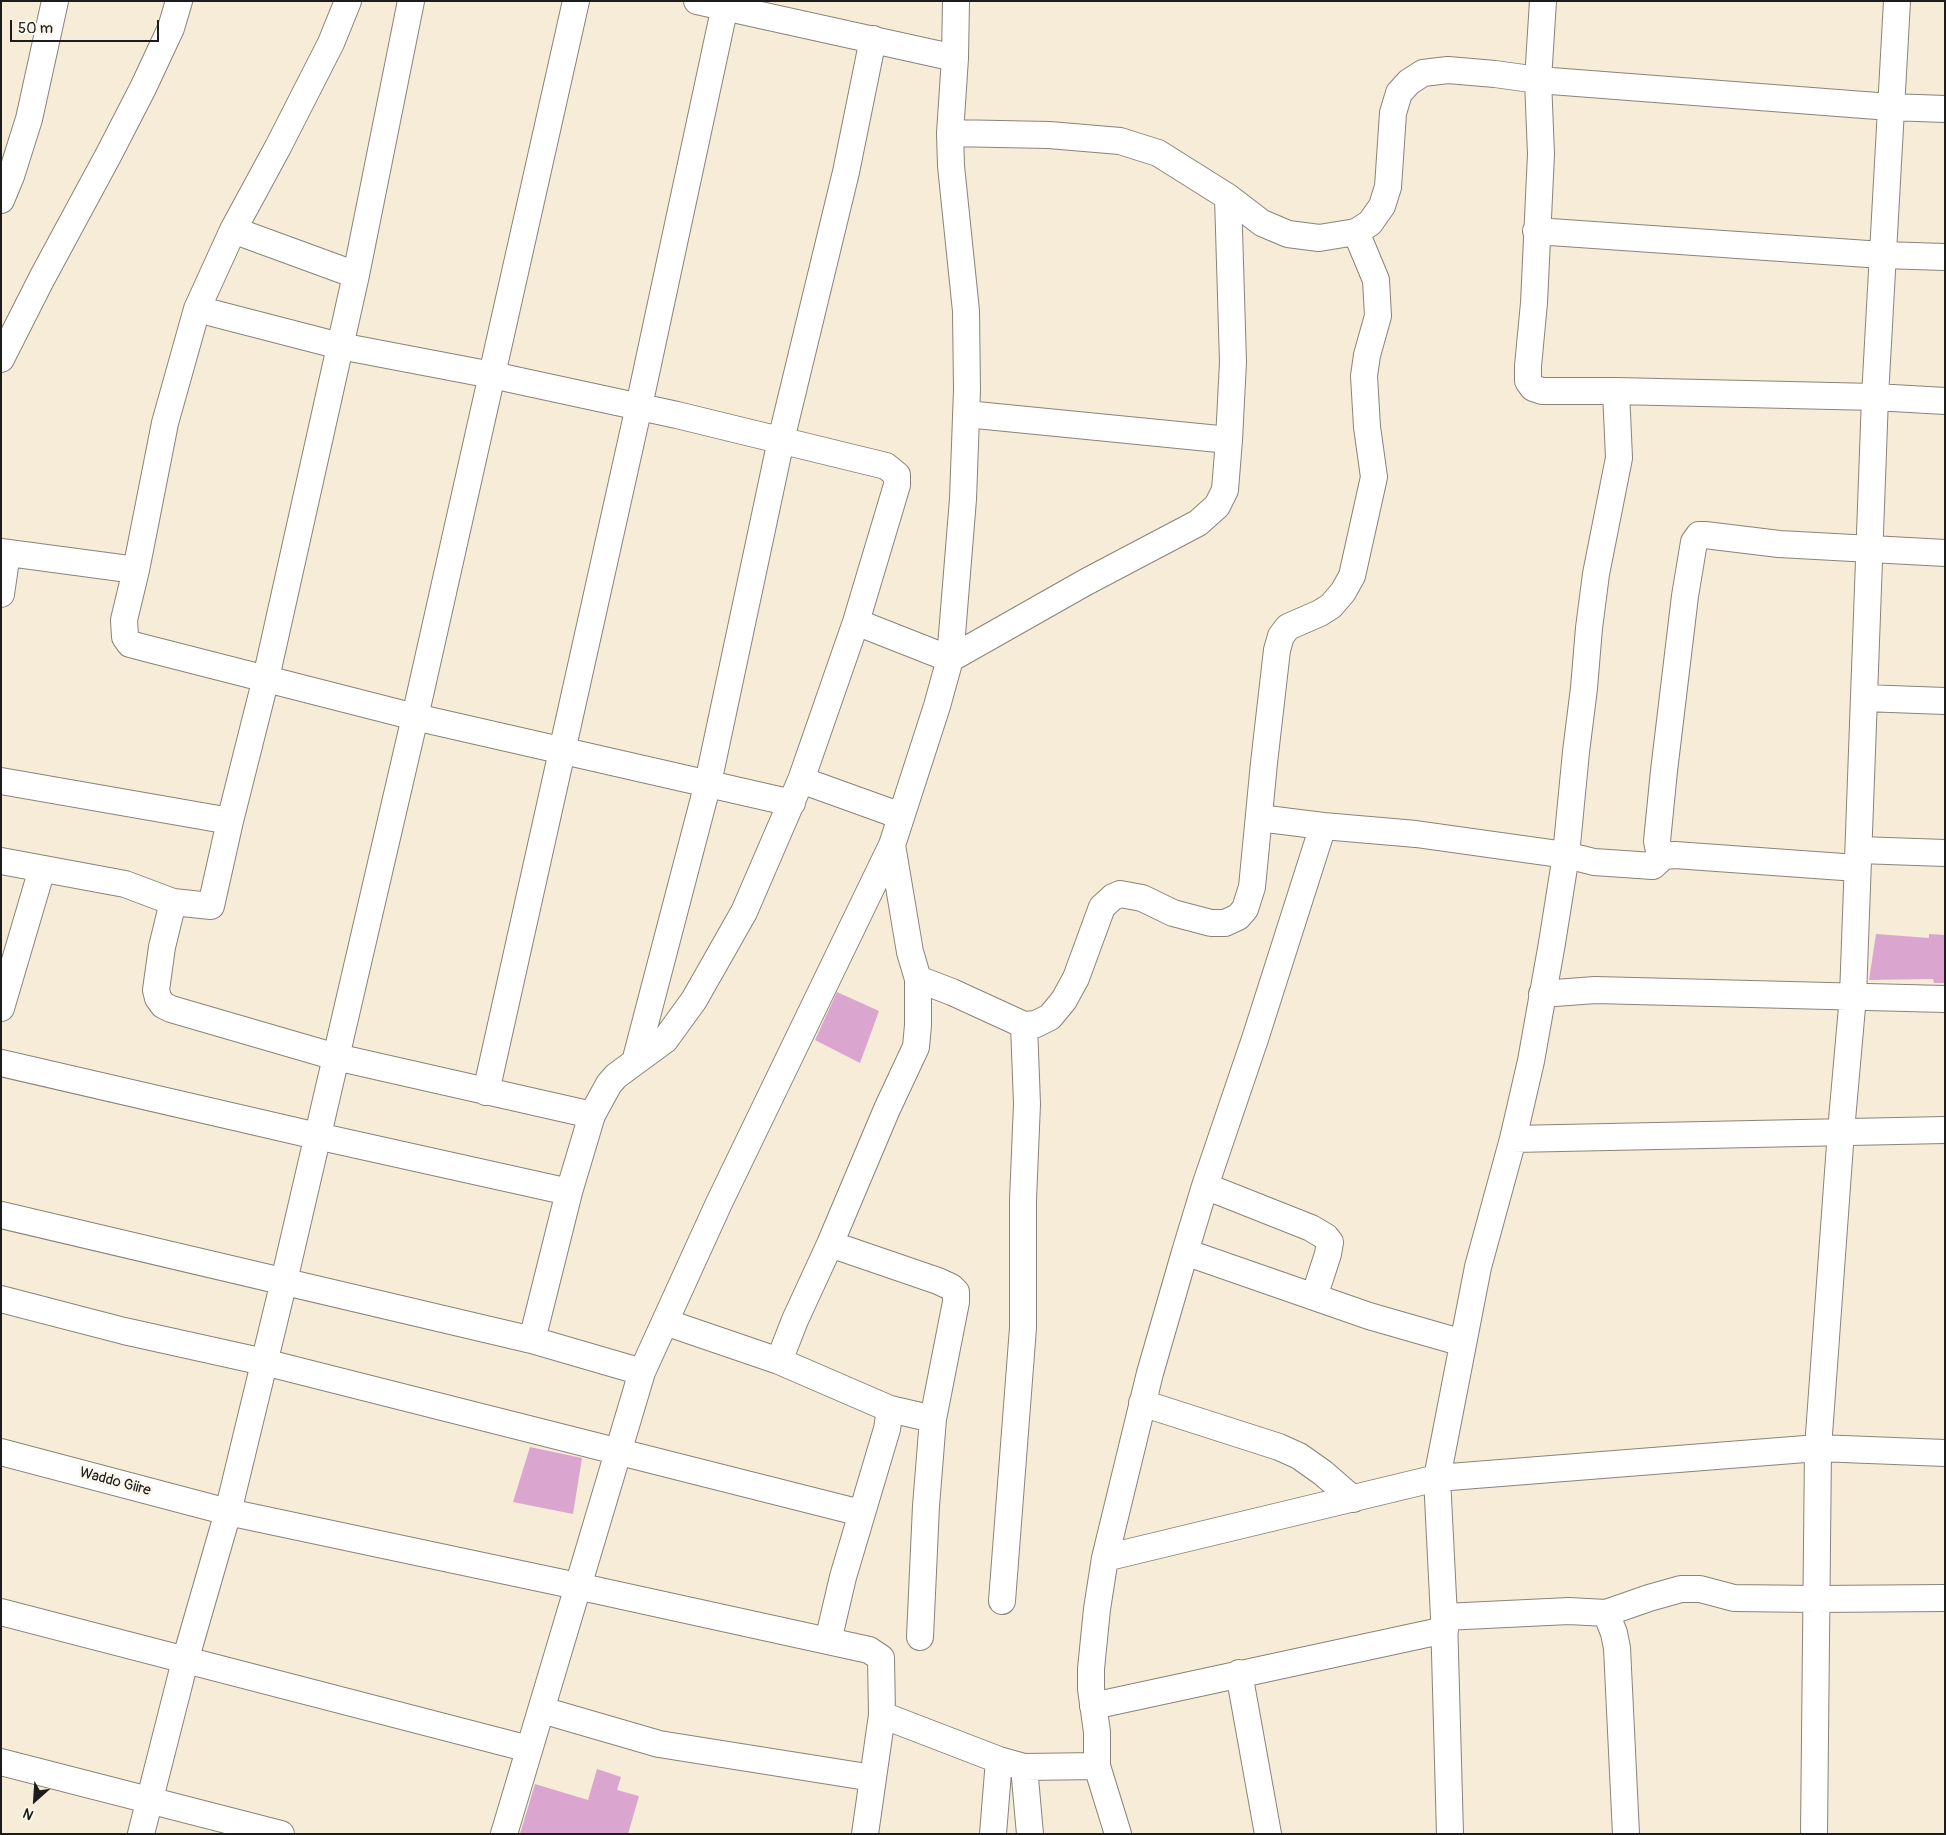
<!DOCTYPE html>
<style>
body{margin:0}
#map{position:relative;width:1946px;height:1835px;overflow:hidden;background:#f6ecd7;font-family:Pangolin,sans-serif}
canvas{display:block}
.frame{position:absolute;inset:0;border:2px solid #1c1c1c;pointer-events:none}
.north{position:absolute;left:10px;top:1775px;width:50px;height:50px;-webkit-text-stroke:4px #fbf7ec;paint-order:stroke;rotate:206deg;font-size:14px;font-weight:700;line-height:20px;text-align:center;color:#1c1c1c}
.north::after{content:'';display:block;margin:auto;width:18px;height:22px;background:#1c1c1c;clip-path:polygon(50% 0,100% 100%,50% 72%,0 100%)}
.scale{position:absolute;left:10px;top:20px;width:149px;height:22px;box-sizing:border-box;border:2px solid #1c1c1c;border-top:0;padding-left:6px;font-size:15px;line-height:18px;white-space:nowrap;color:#1c1c1c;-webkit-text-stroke:4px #fbf7ec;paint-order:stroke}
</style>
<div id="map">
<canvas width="1946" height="1835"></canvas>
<div class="frame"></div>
<div class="north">N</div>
<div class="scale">50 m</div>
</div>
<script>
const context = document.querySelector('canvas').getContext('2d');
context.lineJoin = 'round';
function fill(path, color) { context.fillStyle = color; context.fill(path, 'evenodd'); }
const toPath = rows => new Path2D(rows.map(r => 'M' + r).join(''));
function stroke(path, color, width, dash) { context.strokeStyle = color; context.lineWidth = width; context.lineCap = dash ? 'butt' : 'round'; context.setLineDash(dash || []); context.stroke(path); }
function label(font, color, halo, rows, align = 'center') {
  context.font = font + ' Pangolin,sans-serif'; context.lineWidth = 5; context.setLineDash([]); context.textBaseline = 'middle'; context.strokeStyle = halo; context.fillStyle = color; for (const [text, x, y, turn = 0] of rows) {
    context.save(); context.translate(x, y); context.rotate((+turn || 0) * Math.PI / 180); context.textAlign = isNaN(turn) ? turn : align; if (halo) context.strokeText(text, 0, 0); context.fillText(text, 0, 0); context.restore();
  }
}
fill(toPath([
 [1876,934,1929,938,1929,934,1945,935,1945,983,1934,983,1933,979,1869,980],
 [837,992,879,1011,860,1063,815,1040],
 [530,1447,582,1458,573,1514,513,1502],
 [597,1769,621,1777,617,1790,639,1796,628,1834,520,1834,535,1784,588,1800]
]), '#daa6cf');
const minor = toPath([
 [348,1,331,43,278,147,233,230,197,309,165,423,136,570,124,620,125,637,130,644,145,648,415,717,792,803],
 [697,1,955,58],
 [950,133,1049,135,1120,141,1158,153,1228,197,1262,223,1288,234,1319,238,1356,232,1370,223,1382,206,1388,187,1393,113,1399,93,1409,82,1423,73,1448,70,1495,74,1538,80,1890,107,1945,109],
 [1,200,11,176,29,119,55,1],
 [233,230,356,275],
 [1536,231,1882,255,1945,257],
 [197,309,340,346,492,375,677,415,886,466,897,475,897,485,856,622,801,780,744,912,694,1000,665,1040,616,1076,609,1084,592,1115,569,1192,532,1340],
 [1,359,42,278,109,154,143,88,171,28,179,1],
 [1616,391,1875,397,1945,401],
 [966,414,1229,440],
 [1,552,136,570],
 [1,594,7,553],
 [856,622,950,659,1086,582,1198,523,1217,506,1225,490,1229,440,1233,362,1228,197],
 [1864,698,1945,701],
 [801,780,901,816],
 [1,781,230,821],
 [1259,818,1323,826,1416,834,1566,855,1594,862,1653,866,1664,856],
 [1859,850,1945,853],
 [1,861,125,884,173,902,211,906,230,821,266,678,356,275,411,1],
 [1857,868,1675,855,1664,856,1659,851,1657,841,1664,771,1685,596,1694,542,1699,535,1705,535,1779,544,1945,553],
 [173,902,162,947,156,990,158,998,163,1005,171,1009,336,1057,592,1115],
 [918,979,952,992,1024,1025,1036,1024,1050,1017,1064,1000,1076,978,1102,907,1113,897,1120,894,1142,898,1173,913,1211,923,1225,923,1238,917,1245,909,1252,887,1264,763,1277,650,1281,636,1288,627,1320,613,1331,606,1343,592,1352,576,1374,477,1367,427,1364,376,1367,355,1378,316,1376,280,1356,232],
 [1542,994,1595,990,1945,999],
 [1,1008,42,869],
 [635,1062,708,783,781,440,846,172,873,39],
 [1,1063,317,1136,569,1192],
 [486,1092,639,406,726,1],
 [1513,1139,1945,1130],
 [1205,1186,1311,1228,1326,1237,1330,1242,1328,1254,1314,1297],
 [1,1215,532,1340,642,1372],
 [830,1244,938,1281,951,1287,956,1292,956,1302,933,1419],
 [1185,1252,1205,1186,1255,1039,1323,826],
 [1,1299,124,1331,264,1362,861,1513],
 [665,1322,779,1361],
 [1142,1403,1279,1447,1299,1456,1323,1473,1353,1499],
 [890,1409,933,1419,926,1506,920,1637],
 [1,1452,228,1512,577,1586,869,1650,881,1658,882,1715,865,1834],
 [1105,1558,1437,1478,1818,1448,1945,1453],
 [1002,1601,1023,1328,1023,1200,1027,1104,1024,1025],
 [1,1612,529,1749],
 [1606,1613,1649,1598,1681,1589,1700,1589,1734,1598,1816,1599,1945,1598],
 [1444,1617,1569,1611,1606,1613,1614,1633,1617,1648,1626,1834],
 [828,1641,843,1577,887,1429,890,1409,779,1361,795,1320,830,1244,887,1109,916,1047,918,1025,918,979,910,952,892,845,937,706,950,659,963,499,967,390,966,311,951,166,950,133,955,58,956,1],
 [1239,1673,1268,1834],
 [1093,1706,1445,1630],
 [542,1710,659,1744,873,1778],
 [882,1715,999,1760,1024,1767,1097,1766,1097,1732,1091,1689,1091,1669,1097,1609,1105,1558,1150,1373,1185,1252,1369,1316,1463,1343],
 [1,1762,281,1834],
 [1097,1766,1118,1834],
 [1024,1767,1030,1834],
 [141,1834,185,1661,228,1512,284,1281,415,717,576,1],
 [504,1834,642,1372,719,1203,892,845],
 [993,1834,999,1760],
 [1450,1834,1444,1617,1437,1478,1478,1267,1513,1139,1531,1061,1552,943,1566,855,1576,752,1584,688,1589,628,1596,574,1619,458,1616,391,1542,391,1533,388,1528,381,1528,366,1534,303,1541,154,1538,80,1543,1],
 [1814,1834,1818,1448,1841,1131,1853,996,1875,397,1897,1]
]);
stroke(minor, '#89847a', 28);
stroke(minor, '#fff', 26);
label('15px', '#1c1c1c', '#fbf7ec', [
 ["Waddo Giire",115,1482,15]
]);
</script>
